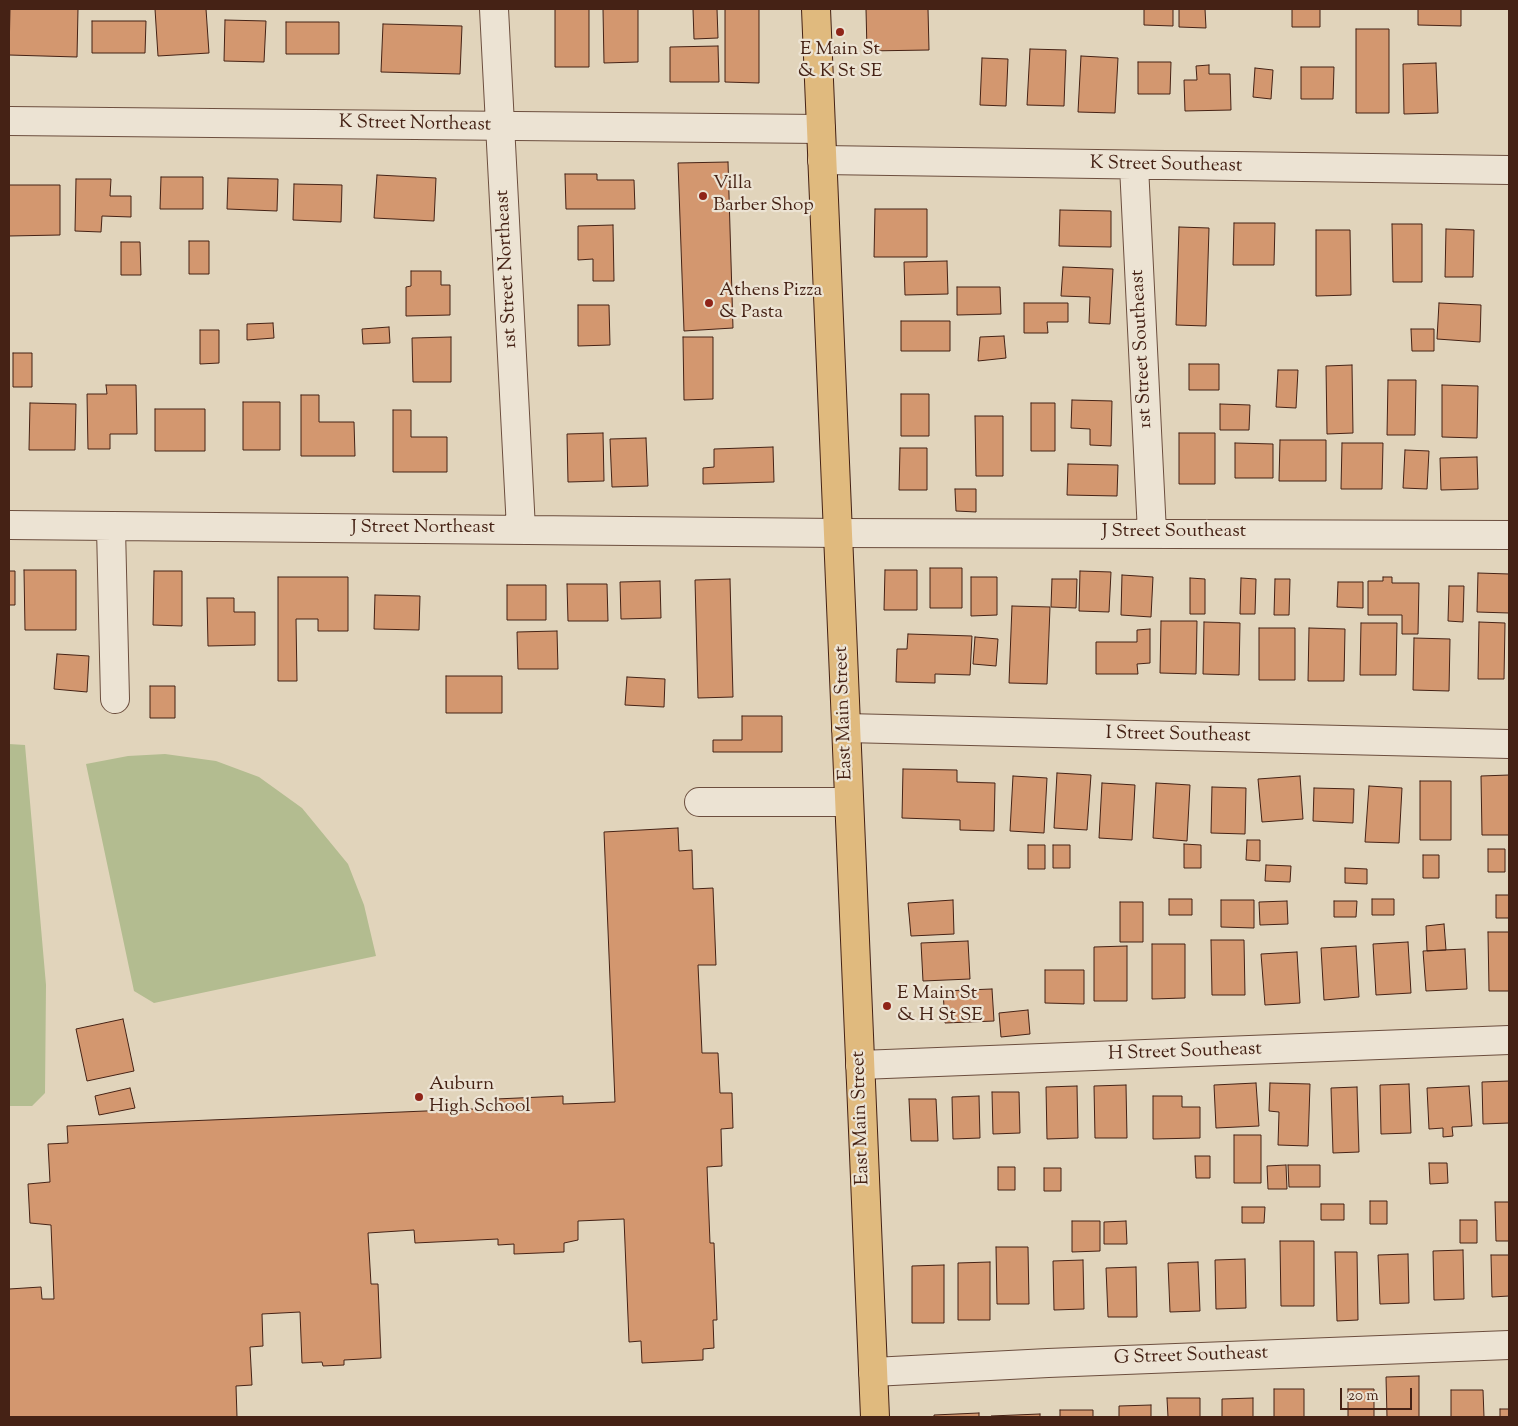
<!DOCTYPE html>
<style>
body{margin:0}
#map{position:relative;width:1518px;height:1426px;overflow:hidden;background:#e1d4bb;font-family:"Sorts Mill Goudy",serif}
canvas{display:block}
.frame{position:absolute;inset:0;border:10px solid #452215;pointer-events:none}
.scale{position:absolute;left:1340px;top:1388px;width:72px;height:22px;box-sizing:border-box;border:2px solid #452215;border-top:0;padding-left:6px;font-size:15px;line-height:18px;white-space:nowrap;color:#452215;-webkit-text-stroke:4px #ece3d3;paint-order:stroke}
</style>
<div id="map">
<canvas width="1518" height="1426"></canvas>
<div class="frame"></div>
<div class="scale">20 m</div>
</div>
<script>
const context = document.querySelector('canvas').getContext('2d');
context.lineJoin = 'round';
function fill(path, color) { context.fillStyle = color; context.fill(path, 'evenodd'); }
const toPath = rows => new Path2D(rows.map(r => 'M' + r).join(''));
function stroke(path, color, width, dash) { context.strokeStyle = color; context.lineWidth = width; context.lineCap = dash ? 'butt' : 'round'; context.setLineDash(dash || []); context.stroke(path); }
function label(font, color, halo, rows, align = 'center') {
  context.font = font + ' "Sorts Mill Goudy",serif'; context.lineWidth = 4.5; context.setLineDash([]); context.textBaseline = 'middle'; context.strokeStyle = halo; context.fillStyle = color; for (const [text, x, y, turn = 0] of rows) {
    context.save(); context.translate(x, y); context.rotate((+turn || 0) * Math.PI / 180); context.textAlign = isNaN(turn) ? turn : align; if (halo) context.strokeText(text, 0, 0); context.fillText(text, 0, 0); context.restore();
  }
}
fill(toPath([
 [9,744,25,745,46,985,45,1093,32,1106,9,1106],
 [165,754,216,761,259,777,302,808,348,864,364,905,376,956,154,1003,134,991,86,764,128,756]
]), '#b3bc90');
const building = toPath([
 [10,9,78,9,77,57,9,55,10,9],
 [155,9,206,9,209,53,158,56,155,9],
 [555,9,589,9,589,67,555,67,555,9],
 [603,9,638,9,638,62,604,63,603,9],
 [693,9,717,9,718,38,694,39,693,9],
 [725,9,759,9,759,83,725,82,725,9],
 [866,9,928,9,929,50,867,51,866,9],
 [1144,9,1173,9,1173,26,1144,25,1144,9],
 [1179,9,1205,9,1206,28,1179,27,1179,9],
 [1292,9,1320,9,1320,27,1292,27,1292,9],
 [1418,9,1461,9,1461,26,1418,25,1418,9],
 [225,20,266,21,264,62,224,61,225,20],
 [92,21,146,21,145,53,92,53,92,21],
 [286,22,339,22,339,54,286,54,286,22],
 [383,24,462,26,460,74,381,72,383,24],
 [1356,29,1389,29,1389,113,1356,113,1356,29],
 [718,46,719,82,670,82,670,47,718,46],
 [1030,49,1066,50,1064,106,1027,105,1030,49],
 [1081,56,1118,58,1115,113,1078,112,1081,56],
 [982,58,1008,59,1006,106,980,105,982,58],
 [1138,62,1171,62,1170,94,1138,94,1138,62],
 [1436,63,1438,113,1404,114,1403,64,1436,63],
 [1209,65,1209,74,1230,74,1231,110,1185,111,1184,80,1197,80,1196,66,1209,65],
 [1301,67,1334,67,1333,99,1301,99,1301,67],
 [1255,68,1273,70,1271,99,1253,97,1255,68],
 [728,162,733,328,684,331,678,163,728,162],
 [565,174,597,174,597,180,634,180,635,209,566,209,565,174],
 [377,175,436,178,434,221,374,218,377,175],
 [161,177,203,177,203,209,160,209,161,177],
 [228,178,278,179,277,211,227,209,228,178],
 [76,179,111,179,110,196,131,196,131,217,102,216,101,232,75,231,76,179],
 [294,184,342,185,341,222,293,220,294,184],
 [9,185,60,185,60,235,9,236,9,185],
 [875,209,927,209,927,257,874,257,875,209],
 [1060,210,1111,211,1111,247,1059,246,1060,210],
 [1234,223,1275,223,1274,265,1233,265,1234,223],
 [1392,224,1422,224,1422,282,1393,282,1392,224],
 [613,225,614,281,593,281,593,259,578,260,578,226,613,225],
 [1179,227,1209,228,1206,326,1176,325,1179,227],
 [1446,229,1474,230,1473,277,1445,277,1446,229],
 [1316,230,1350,230,1351,295,1316,296,1316,230],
 [189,241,209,241,209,274,189,274,189,241],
 [121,242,140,242,141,275,121,275,121,242],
 [947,261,948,294,905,295,904,262,947,261],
 [1063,267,1113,269,1110,324,1089,323,1090,297,1061,296,1063,267],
 [411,271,441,271,441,285,450,285,450,315,406,316,406,287,411,286,411,271],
 [957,287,1000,287,1001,314,957,315,957,287],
 [1024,303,1068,303,1068,322,1047,322,1048,333,1024,333,1024,303],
 [1439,303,1481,305,1480,342,1437,339,1439,303],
 [578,305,609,305,610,345,578,346,578,305],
 [901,321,950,321,950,351,901,351,901,321],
 [273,323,274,338,247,340,247,324,273,323],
 [389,327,390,343,363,344,362,329,389,327],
 [1411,329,1434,329,1434,351,1412,351,1411,329],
 [200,330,219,330,219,363,200,364,200,330],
 [1004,336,1006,358,978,361,980,337,1004,336],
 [451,337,451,382,413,382,412,338,451,337],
 [683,337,713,337,713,399,684,400,683,337],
 [13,353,32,353,32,387,13,387,13,353],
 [1189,364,1219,364,1219,390,1189,390,1189,364],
 [1352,365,1353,433,1327,434,1326,366,1352,365],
 [1278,370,1298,370,1296,408,1276,407,1278,370],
 [1388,380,1416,380,1415,435,1387,435,1388,380],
 [106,385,136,385,137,434,110,434,110,449,88,449,87,394,107,394,106,385],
 [1442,385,1478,386,1477,438,1442,437,1442,385],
 [901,394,929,394,929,436,901,436,901,394],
 [301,395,319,395,319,422,354,422,355,456,301,456,301,395],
 [1072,400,1112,401,1111,446,1090,445,1090,429,1071,428,1072,400],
 [243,402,280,402,280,450,243,450,243,402],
 [30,403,76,404,75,450,29,450,30,403],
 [1031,403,1055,403,1055,451,1031,451,1031,403],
 [1220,404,1250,405,1249,430,1220,430,1220,404],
 [155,409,205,409,205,451,155,451,155,409],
 [393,410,411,410,411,437,447,437,447,472,393,472,393,410],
 [975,416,1003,416,1003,476,976,476,975,416],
 [603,433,604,481,568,482,567,434,603,433],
 [1179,433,1215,433,1215,484,1179,484,1179,433],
 [646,438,648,486,612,487,610,439,646,438],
 [1280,440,1326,440,1326,481,1279,481,1280,440],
 [1235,443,1273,444,1273,478,1235,478,1235,443],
 [1342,443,1383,443,1382,489,1341,489,1342,443],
 [773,447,774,482,703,484,703,468,714,467,714,449,773,447],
 [900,448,927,448,927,490,899,490,900,448],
 [1405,450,1429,451,1427,489,1403,488,1405,450],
 [1477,457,1478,489,1441,490,1440,458,1477,457],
 [1068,464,1118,465,1117,496,1067,495,1068,464],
 [955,489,976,489,976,512,956,511,955,489],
 [930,568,962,568,962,608,930,608,930,568],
 [24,570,76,570,76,630,25,630,24,570],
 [885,570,917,570,917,610,884,610,885,570],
 [9,571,15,571,15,605,9,605,9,571],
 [154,571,182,571,182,626,153,625,154,571],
 [1080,571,1111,572,1109,612,1079,611,1080,571],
 [1478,573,1509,574,1509,613,1477,612,1478,573],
 [1122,575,1153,577,1151,617,1121,615,1122,575],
 [278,577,348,577,348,631,318,631,318,619,296,619,297,681,278,681,278,577],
 [971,577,997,577,997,615,971,616,971,577],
 [1383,577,1392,577,1392,583,1419,583,1418,634,1402,634,1402,615,1368,615,1368,581,1383,581,1383,577],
 [1190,578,1205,579,1205,614,1190,614,1190,578],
 [1241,578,1256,579,1255,614,1240,614,1241,578],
 [730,579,733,697,698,698,695,580,730,579],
 [1052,579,1077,579,1076,608,1051,607,1052,579],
 [1275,579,1290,579,1289,615,1274,615,1275,579],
 [660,581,661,618,621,619,620,582,660,581],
 [1338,582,1363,582,1363,608,1337,607,1338,582],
 [567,584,607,584,608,621,568,621,567,584],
 [507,585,546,585,546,620,507,620,507,585],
 [1449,586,1464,586,1463,622,1448,621,1449,586],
 [375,595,420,596,419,630,374,629,375,595],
 [207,598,234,598,234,612,255,612,255,645,208,646,207,598],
 [1012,606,1050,607,1047,684,1009,683,1012,606],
 [1161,621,1197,621,1196,674,1160,673,1161,621],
 [1204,622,1240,623,1239,675,1203,674,1204,622],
 [1479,622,1505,623,1504,679,1478,679,1479,622],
 [1361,623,1397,623,1396,675,1360,675,1361,623],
 [1259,628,1295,628,1295,680,1259,680,1259,628],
 [1309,628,1345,629,1344,681,1308,681,1309,628],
 [1150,629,1150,663,1137,664,1138,674,1096,674,1096,642,1137,642,1137,630,1150,629],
 [557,631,558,669,518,669,517,632,557,631],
 [908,634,972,636,970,675,935,674,935,683,896,682,897,649,907,649,908,634],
 [975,637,998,639,996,666,973,664,975,637],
 [1414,638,1450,639,1449,691,1413,690,1414,638],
 [57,654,89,656,87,692,54,689,57,654],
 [446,676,502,676,502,713,446,713,446,676],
 [627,677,665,679,664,707,625,705,627,677],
 [150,686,175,686,175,718,150,718,150,686],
 [742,716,782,716,782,752,713,752,713,740,742,740,742,716],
 [903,769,957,770,957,782,995,783,994,831,960,830,960,820,902,818,903,769],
 [1057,773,1091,775,1087,830,1054,828,1057,773],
 [1509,775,1509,835,1482,835,1481,776,1509,775],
 [1013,776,1047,778,1044,833,1010,831,1013,776],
 [1300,776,1303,819,1262,822,1258,779,1300,776],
 [1420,781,1451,781,1451,840,1420,840,1420,781],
 [1102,783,1135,785,1132,840,1099,838,1102,783],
 [1156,783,1190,785,1187,841,1153,838,1156,783],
 [1369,786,1402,788,1399,843,1365,842,1369,786],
 [1212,787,1246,788,1245,834,1211,833,1212,787],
 [1314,788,1354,789,1353,823,1313,821,1314,788],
 [678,828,679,851,692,850,693,889,713,888,716,965,698,965,702,1053,718,1053,720,1093,732,1093,733,1128,721,1129,722,1166,707,1167,710,1243,714,1243,717,1320,713,1320,714,1348,703,1349,703,1360,642,1363,641,1341,629,1342,624,1219,578,1221,578,1240,564,1243,564,1252,514,1254,514,1244,498,1245,498,1239,415,1243,414,1230,368,1233,371,1284,378,1284,381,1358,344,1360,344,1365,323,1366,322,1362,302,1363,300,1312,262,1314,263,1346,250,1347,252,1385,236,1386,237,1417,9,1417,9,1289,41,1287,42,1299,54,1299,51,1225,30,1223,28,1184,50,1182,48,1144,68,1143,67,1126,497,1108,496,1099,563,1096,563,1104,615,1102,604,832,678,828],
 [1247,840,1260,840,1260,861,1246,860,1247,840],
 [1184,844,1201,845,1201,868,1184,868,1184,844],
 [1028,845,1045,845,1045,869,1028,869,1028,845],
 [1053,845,1070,845,1070,868,1053,868,1053,845],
 [1488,849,1505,849,1505,872,1488,872,1488,849],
 [1423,855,1439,855,1439,878,1423,878,1423,855],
 [1266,865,1291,866,1290,882,1265,881,1266,865],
 [1345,868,1367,869,1367,884,1345,883,1345,868],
 [1496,895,1509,895,1509,918,1496,918,1496,895],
 [1169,899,1192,899,1192,915,1169,915,1169,899],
 [1372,899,1394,899,1394,915,1372,915,1372,899],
 [953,900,954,934,911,936,908,903,953,900],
 [1221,900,1254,900,1254,928,1221,927,1221,900],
 [1287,901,1288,924,1260,925,1259,902,1287,901],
 [1334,901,1357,901,1356,917,1334,917,1334,901],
 [1120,902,1143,902,1143,942,1120,942,1120,902],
 [1444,924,1446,950,1427,951,1426,926,1444,924],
 [1488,932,1509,932,1509,991,1489,991,1488,932],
 [1211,940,1244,940,1245,995,1212,995,1211,940],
 [968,941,970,979,923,981,921,943,968,941],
 [1408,942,1411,993,1376,995,1373,944,1408,942],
 [1152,944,1185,944,1185,998,1152,999,1152,944],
 [1127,946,1127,1001,1094,1001,1094,947,1127,946],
 [1356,946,1359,997,1324,1000,1321,948,1356,946],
 [1465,949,1467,989,1426,991,1423,951,1465,949],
 [1297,952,1300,1003,1265,1005,1261,954,1297,952],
 [1045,970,1084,970,1084,1004,1045,1003,1045,970],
 [992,989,994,1021,945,1023,943,991,992,989],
 [1028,1010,1030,1034,1001,1037,999,1013,1028,1010],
 [123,1019,134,1071,87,1081,76,1029,123,1019],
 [1509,1081,1509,1123,1483,1124,1482,1082,1509,1081],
 [1256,1083,1259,1126,1216,1128,1214,1085,1256,1083],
 [1270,1083,1310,1084,1308,1146,1278,1145,1279,1112,1269,1111,1270,1083],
 [1409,1084,1411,1133,1381,1134,1380,1085,1409,1084],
 [1126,1085,1127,1138,1095,1138,1094,1086,1126,1085],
 [1077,1086,1078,1138,1047,1139,1046,1087,1077,1086],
 [1469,1086,1472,1126,1452,1127,1453,1136,1443,1137,1443,1128,1429,1129,1427,1088,1469,1086],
 [1357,1087,1359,1152,1333,1153,1331,1088,1357,1087],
 [130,1088,135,1108,99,1115,95,1096,130,1088],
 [992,1092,1019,1092,1020,1133,993,1134,992,1092],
 [979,1096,980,1138,953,1139,952,1097,979,1096],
 [1153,1096,1182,1096,1182,1107,1200,1107,1200,1138,1153,1139,1153,1096],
 [909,1099,936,1099,938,1141,911,1141,909,1099],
 [1234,1135,1261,1135,1261,1183,1234,1183,1234,1135],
 [1195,1156,1210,1156,1210,1178,1196,1178,1195,1156],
 [1429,1163,1447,1163,1448,1183,1430,1184,1429,1163],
 [1286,1165,1287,1189,1268,1189,1267,1166,1286,1165],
 [1288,1165,1320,1165,1320,1187,1289,1187,1288,1165],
 [998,1167,1015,1167,1015,1190,998,1190,998,1167],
 [1044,1168,1061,1168,1061,1191,1044,1191,1044,1168],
 [1370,1201,1387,1201,1387,1224,1370,1224,1370,1201],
 [1495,1202,1509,1202,1509,1241,1496,1241,1495,1202],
 [1321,1204,1344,1204,1344,1220,1321,1220,1321,1204],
 [1242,1207,1265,1207,1264,1223,1242,1223,1242,1207],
 [1460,1220,1477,1220,1477,1243,1460,1243,1460,1220],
 [1072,1221,1100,1221,1100,1251,1072,1252,1072,1221],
 [1126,1221,1127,1244,1104,1244,1104,1222,1126,1221],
 [1280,1241,1314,1241,1314,1306,1281,1306,1280,1241],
 [996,1247,1028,1247,1029,1304,997,1304,996,1247],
 [1463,1250,1464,1299,1434,1300,1433,1251,1463,1250],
 [1335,1252,1357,1252,1358,1320,1337,1321,1335,1252],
 [1408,1254,1409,1303,1380,1304,1378,1255,1408,1254],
 [1491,1255,1509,1255,1509,1296,1492,1297,1491,1255],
 [1245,1259,1246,1308,1216,1309,1215,1260,1245,1259],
 [1083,1260,1084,1309,1054,1310,1053,1261,1083,1260],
 [990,1262,990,1320,958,1320,958,1263,990,1262],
 [1198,1262,1200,1311,1170,1312,1168,1263,1198,1262],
 [944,1265,944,1323,912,1323,912,1266,944,1265],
 [1136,1267,1137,1317,1108,1317,1106,1268,1136,1267],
 [1419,1376,1419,1417,1387,1417,1386,1377,1419,1376],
 [1274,1389,1304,1389,1304,1417,1274,1417,1274,1389],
 [1348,1389,1374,1389,1374,1417,1348,1417,1348,1389],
 [1451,1390,1483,1390,1484,1417,1451,1417,1451,1390],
 [1167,1398,1200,1398,1200,1417,1168,1417,1167,1398],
 [1253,1398,1253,1417,1222,1417,1222,1399,1253,1398],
 [1151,1405,1151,1417,1119,1417,1119,1406,1151,1405],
 [1500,1409,1509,1409,1509,1417,1500,1417,1500,1409],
 [1060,1410,1093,1410,1093,1417,1060,1417,1060,1410],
 [979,1413,979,1417,934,1417,934,1415,979,1413],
 [1040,1414,1040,1417,992,1417,991,1416,1040,1414]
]);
fill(building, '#d3976f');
stroke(building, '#452215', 1);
const minor = toPath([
 [494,9,521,529],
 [9,121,821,129],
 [822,160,1509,170],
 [1134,166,1152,533],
 [9,525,838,533,1509,535],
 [111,528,115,699],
 [846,728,1509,744],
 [699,802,849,802],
 [860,1065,1509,1040],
 [873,1372,1048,1363,1509,1345]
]);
const major = toPath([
 [816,9,875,1417]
]);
stroke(minor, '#6c4e3e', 30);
stroke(major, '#452215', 30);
stroke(minor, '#ece3d3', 28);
stroke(major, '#e0ba7e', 28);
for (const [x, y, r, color] of [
 [840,32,5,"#8f2418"],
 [703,196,5,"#8f2418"],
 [709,303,5,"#8f2418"],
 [887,1006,5,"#8f2418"],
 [419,1097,5,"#8f2418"]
]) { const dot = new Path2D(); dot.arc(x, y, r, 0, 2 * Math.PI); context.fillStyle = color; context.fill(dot); stroke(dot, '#ece3d3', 2); }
label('19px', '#452215', '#ece3d3', [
 ["E Main St",840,51,"center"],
 ["& K St SE",840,73,"center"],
 ["Villa",713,185],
 ["Barber Shop",713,207],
 ["Athens Pizza",719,292],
 ["& Pasta",719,314],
 ["E Main St",897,995],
 ["& H St SE",897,1017],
 ["Auburn",429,1086],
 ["High School",429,1108]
], 'left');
label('19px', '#452215', '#ece3d3', [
 ["K Street Northeast",415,125,1],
 ["K Street Southeast",1166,166,1],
 ["1st Street Northeast",508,269,-93],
 ["1st Street Southeast",1143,349,-93],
 ["J Street Northeast",423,529],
 ["J Street Southeast",1174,533],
 ["East Main Street",845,713,-92],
 ["I Street Southeast",1178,736,1],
 ["H Street Southeast",1185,1053,-2],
 ["East Main Street",862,1118,-92],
 ["G Street Southeast",1191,1357,-2]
]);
</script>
